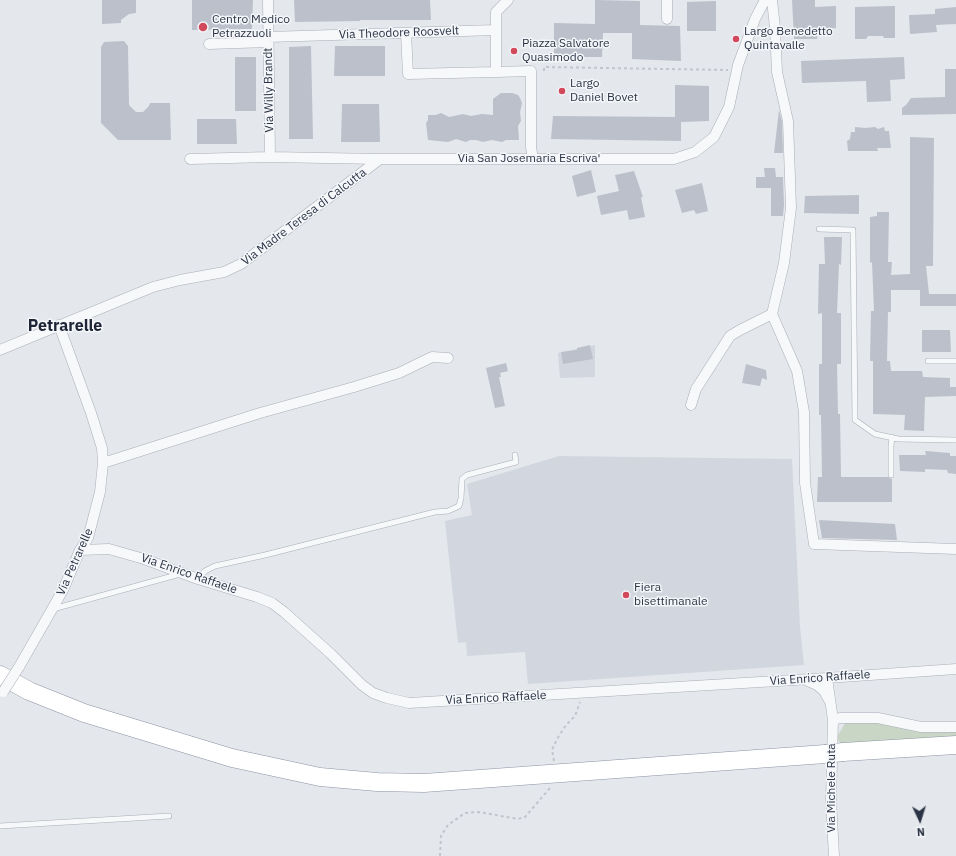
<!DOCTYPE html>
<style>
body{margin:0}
#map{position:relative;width:956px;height:856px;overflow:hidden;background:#e4e7ec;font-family:"IBM Plex Sans",sans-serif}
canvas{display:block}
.north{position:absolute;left:900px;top:800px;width:40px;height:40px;-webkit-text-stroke:3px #f4f6f9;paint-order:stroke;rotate:176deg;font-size:11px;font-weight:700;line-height:16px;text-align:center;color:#2b3445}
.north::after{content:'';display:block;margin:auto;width:14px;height:18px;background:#2b3445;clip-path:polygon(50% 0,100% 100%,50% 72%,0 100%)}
</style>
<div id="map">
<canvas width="956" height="856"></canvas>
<div class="north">N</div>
</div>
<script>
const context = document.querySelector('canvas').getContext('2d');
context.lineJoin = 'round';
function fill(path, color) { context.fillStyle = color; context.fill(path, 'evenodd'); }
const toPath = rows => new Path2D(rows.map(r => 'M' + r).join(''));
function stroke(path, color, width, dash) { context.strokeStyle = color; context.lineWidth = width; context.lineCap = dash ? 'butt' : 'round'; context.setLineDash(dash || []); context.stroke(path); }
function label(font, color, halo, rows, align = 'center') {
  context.font = font + ' "IBM Plex Sans",sans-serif'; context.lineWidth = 3; context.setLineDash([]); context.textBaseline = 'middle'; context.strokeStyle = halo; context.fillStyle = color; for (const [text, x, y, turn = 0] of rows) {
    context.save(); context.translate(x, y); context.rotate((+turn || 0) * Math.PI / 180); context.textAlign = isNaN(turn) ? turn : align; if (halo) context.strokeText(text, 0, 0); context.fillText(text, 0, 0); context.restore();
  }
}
fill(toPath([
 [595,345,595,377,560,378,558,353],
 [559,456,792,459,800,627,804,665,528,684,525,652,467,656,466,642,458,643,445,521,472,515,467,484]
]), '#d2d6de');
fill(toPath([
 [847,720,956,730,956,740,841,744,837,739,838,735]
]), '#c9d6c5');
fill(toPath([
 [102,0,136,0,136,13,129,14,121,20,121,23,102,24],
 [192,0,253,0,252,29,192,30],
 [294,0,430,0,431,20,360,20,360,21,295,22],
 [595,0,640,1,640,25,680,26,681,61,632,59,632,33,603,33,602,57,554,57,554,23,595,24],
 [792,0,815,0,815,7,836,6,836,28,818,29,817,39,794,39],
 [716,1,716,31,687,31,687,2],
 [895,6,895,38,884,38,883,36,868,36,866,39,855,39,855,7],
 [956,7,956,24,936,25,937,32,910,34,909,15,935,14,935,9],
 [124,41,128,46,129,105,136,112,143,112,149,106,150,103,170,103,171,140,118,140,101,123,101,47,104,42],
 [311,46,313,139,289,139,289,47],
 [335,46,385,46,385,76,334,76],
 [235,57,256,57,256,111,235,111],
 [904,57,905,79,890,80,891,101,867,102,866,81,802,83,801,61],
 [945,69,956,69,956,114,902,115,902,108,906,105,911,98,945,97],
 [675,85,709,86,709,121,681,122,681,141,551,139,553,116,675,117],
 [501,93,512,93,518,95,520,98,522,103,520,112,521,121,518,126,519,140,506,140,502,142,492,140,483,142,476,140,470,140,466,142,456,139,448,142,428,140,426,123,428,120,428,115,436,115,441,113,449,117,463,114,471,116,482,114,493,115,493,99],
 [342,104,379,104,380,142,341,142],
 [779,110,782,122,783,153,774,153],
 [197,119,236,119,237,144,197,144],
 [855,127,865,128,875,127,878,129,884,127,885,131,889,131,891,148,877,148,878,151,848,151,847,141,850,139,851,132,855,132],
 [910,137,934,138,933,266,926,266,929,294,956,294,956,306,920,306,920,290,891,290,891,312,888,312,887,361,890,361,891,371,922,371,923,377,950,378,950,387,956,387,956,396,925,397,924,431,904,430,905,415,873,414,873,361,870,361,871,311,874,311,872,262,870,263,870,217,877,216,877,212,889,212,888,262,892,262,891,275,910,274],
 [764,168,775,168,776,177,783,177,784,205,783,216,771,216,771,188,756,188,756,177,765,177],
 [591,170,596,192,577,197,572,176],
 [634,171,643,197,641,197,645,217,629,220,627,210,601,215,597,196,619,191,615,175],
 [702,183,708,211,696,214,694,210,682,213,675,190],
 [859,195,859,214,804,213,805,196],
 [824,237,842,237,841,265,839,264,837,313,841,313,841,364,837,364,838,414,840,414,841,477,888,477,892,479,892,502,817,502,818,477,822,477,821,415,819,415,819,364,822,364,822,313,818,314,819,264,825,264],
 [922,330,950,330,951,352,922,352],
 [590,345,593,359,563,364,561,352,577,350,577,348],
 [506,363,508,371,500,373,501,377,499,377,505,406,495,408,486,368],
 [746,364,766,370,767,380,762,378,760,386,742,383],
 [925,451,950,453,950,456,956,456,956,474,948,473,947,470,925,469,925,472,900,471,899,455,926,455],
 [819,520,895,524,897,540,822,538]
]), '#bbc0ca');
const lane = toPath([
 [819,229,853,230,855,420,875,434,898,439,956,440],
 [928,361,956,361],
 [891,475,891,446,892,437],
 [198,579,205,571,215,566,265,555,435,512,448,511,459,506,461,498,462,479,467,475,516,462,515,455],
 [53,609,180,574],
 [0,826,169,816]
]);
const street = toPath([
 [268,0,270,157],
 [667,0,667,19],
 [772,0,775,28,777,72,788,121,791,208,784,263,772,314,797,371,804,412,805,483,814,544,956,549],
 [406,33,408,74,496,72,496,12,508,0],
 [268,37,496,30],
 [209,44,268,42],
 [496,72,531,71,531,147,533,159],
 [190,159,270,157,380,159,674,159,695,152,714,137,729,107,738,65,755,19,765,0],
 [0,350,153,287,180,280,224,272,241,264,380,159],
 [691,405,696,389,730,336,740,330,772,314],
 [103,463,260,413,354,387,399,373,432,357,448,358],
 [80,550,109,549,144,559,198,579,257,597,272,603,284,612,331,654,362,685,373,693,387,698,409,703,827,678,956,669],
 [19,667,63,590,80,550,88,538,100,492,103,463,102,448,91,413,59,325],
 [827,678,833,720,831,800,834,856],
 [805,680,817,685,824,691,829,700],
 [833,720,840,718,878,718,921,727,956,727]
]);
const highway = toPath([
 [0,675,29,691,84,713,232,758,320,777,377,782,424,783,825,754],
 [843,752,956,745]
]);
stroke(lane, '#a9aeb7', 6);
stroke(street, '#a9aeb7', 11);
stroke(highway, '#8b94a3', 19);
stroke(toPath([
 [544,71,544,67,728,70],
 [554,761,552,750,557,739,566,725,575,716,580,702],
 [440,856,441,836,448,825,465,813,479,812,518,819,525,817,550,788]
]), '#c2c5cb', 2, [3, 3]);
stroke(lane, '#f7f8fa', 5);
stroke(street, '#f7f8fa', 10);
stroke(highway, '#fff', 18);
const streetBridge = toPath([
 [3,692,19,667]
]);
const highwayBridge = toPath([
 [825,754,843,752]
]);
stroke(streetBridge, '#a9aeb7', 11, []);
stroke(highwayBridge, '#8b94a3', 19, []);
stroke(streetBridge, '#f7f8fa', 10);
stroke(highwayBridge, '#fff', 18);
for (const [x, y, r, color] of [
 [203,27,5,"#d1495b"],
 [736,39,4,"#d1495b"],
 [514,51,4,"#d1495b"],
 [562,91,4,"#d1495b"],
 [626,595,4,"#d1495b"]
]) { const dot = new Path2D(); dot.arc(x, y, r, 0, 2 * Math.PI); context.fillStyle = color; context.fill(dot); stroke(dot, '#f4f6f9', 1.5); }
label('12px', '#2b3445', '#f4f6f9', [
 ["Centro Medico",212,20],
 ["Petrazzuoli",212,34],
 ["Largo Benedetto",744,32],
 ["Quintavalle",744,46],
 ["Piazza Salvatore",522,44],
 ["Quasimodo",522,58],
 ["Largo",570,84],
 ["Daniel Bovet",570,98],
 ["Fiera",634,588],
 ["bisettimanale",634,602]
], 'left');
label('12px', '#2b3445', '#f4f6f9', [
 ["Via Theodore Roosvelt",399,33,-2],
 ["Via Willy Brandt",269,90,-91],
 ["Via San Josemaria Escriva'",529,159],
 ["Via Madre Teresa di Calcutta",304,217,-37],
 ["Via Petrarelle",75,562,-66],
 ["Via Enrico Raffaele",189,574,19],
 ["Via Enrico Raffaele",820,678,-4],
 ["Via Enrico Raffaele",496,698,-3],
 ["Via Michele Ruta",832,788,-90]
]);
label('bold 16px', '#1d2536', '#f4f6f9', [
 ["Petrarelle",65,326]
]);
</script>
